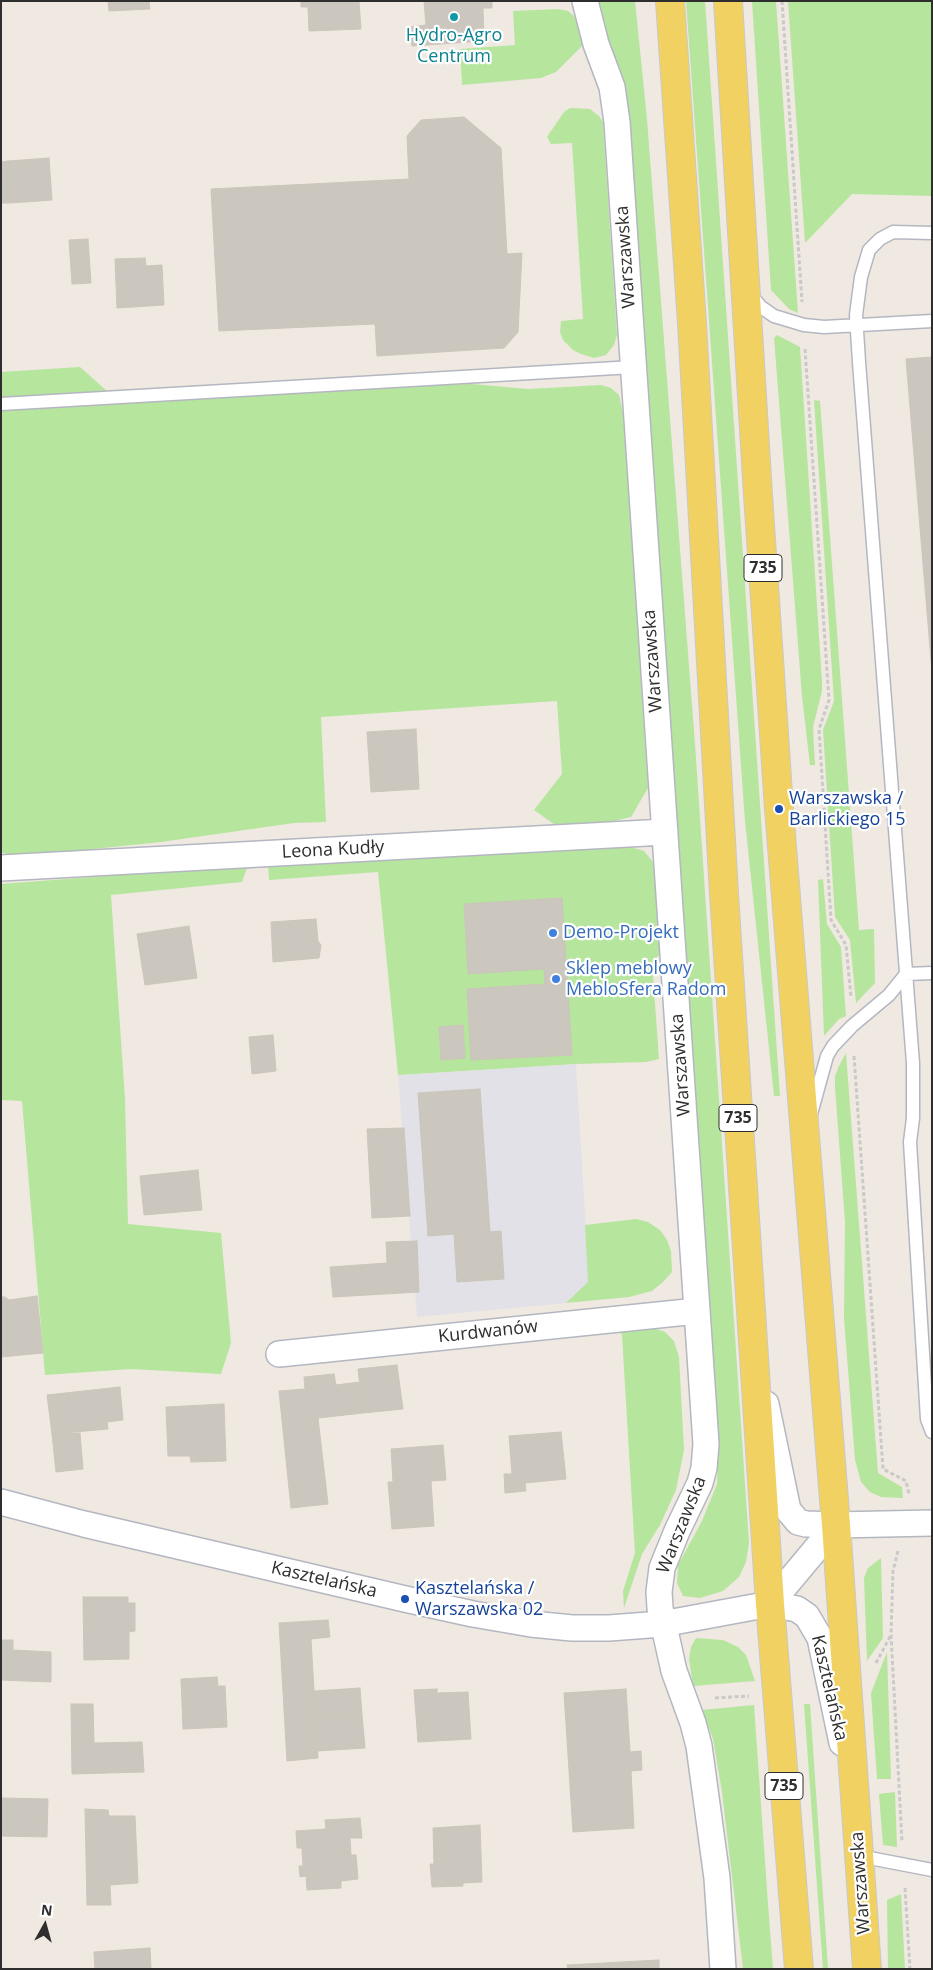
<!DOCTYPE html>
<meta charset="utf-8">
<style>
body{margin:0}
#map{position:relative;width:933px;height:1970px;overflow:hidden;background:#efe9e1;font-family:"Open Sans",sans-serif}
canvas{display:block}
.frame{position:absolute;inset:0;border:2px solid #2e2e2e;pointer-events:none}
.north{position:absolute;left:20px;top:1900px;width:50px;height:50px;-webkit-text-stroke:4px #fff;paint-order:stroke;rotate:7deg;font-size:14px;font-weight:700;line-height:20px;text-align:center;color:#2e2e2e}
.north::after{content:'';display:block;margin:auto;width:18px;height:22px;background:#2e2e2e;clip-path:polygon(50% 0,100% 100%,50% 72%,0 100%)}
</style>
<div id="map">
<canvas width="933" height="1970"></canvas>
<div class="frame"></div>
<div class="north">N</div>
</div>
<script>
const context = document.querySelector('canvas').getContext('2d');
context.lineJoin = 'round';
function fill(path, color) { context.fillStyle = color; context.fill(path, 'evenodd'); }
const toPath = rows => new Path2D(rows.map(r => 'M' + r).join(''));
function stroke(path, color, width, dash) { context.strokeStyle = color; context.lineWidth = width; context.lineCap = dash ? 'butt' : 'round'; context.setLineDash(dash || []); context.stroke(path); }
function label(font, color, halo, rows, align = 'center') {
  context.font = font + ' "Open Sans",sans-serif'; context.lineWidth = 4.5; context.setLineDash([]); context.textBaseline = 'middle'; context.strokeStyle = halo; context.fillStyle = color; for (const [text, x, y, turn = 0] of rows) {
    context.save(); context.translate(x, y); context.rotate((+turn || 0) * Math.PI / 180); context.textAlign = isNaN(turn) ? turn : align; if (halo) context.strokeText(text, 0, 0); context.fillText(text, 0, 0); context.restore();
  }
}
fill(toPath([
 [576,1064,589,1282,566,1303,417,1317,398,1075]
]), '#e3e1e8');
fill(toPath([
 [597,1,635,1,647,119,695,744,749,1543,746,1562,739,1577,723,1591,700,1598,683,1596,677,1583,678,1565,702,1521,717,1484,718,1449,707,1263,672,746,653,505,606,39],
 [686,1,705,1,780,1096,774,1096,745,821],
 [752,1,776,1,798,313,789,309,771,290],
 [788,1,932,1,932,196,852,194,805,243],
 [558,9,568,11,574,16,585,43,556,72,541,78,462,85,460,49,515,45,513,11],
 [570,108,590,109,599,116,603,122,617,335,614,345,606,355,594,358,581,354,573,350,563,340,560,332,561,321,583,319,572,143,551,144,547,137,564,112],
 [777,335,800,347,822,682,822,691,813,727,815,765,810,765,802,696,774,338],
 [80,367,107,391,164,394,356,385,472,384,528,389,601,385,611,388,619,395,623,413,648,788,631,817,610,822,555,825,534,810,562,774,557,701,321,717,326,822,294,823,161,842,46,854,9,855,1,852,1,372],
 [814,400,820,401,859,930,874,929,875,983,856,1003,850,940,835,917,823,730,834,701],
 [624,845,644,851,653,862,657,885,661,953,652,963,659,1059,646,1062,576,1064,398,1075,378,872,269,880,268,864],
 [248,865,242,882,111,895,125,1099,128,1224,221,1233,231,1343,221,1374,131,1369,45,1375,22,1101,1,1100,1,884],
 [823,879,827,924,841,947,846,1016,839,1019,824,1036,818,880],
 [846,1053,878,1473,902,1487,903,1498,881,1497,870,1492,861,1482,855,1460,844,1318,845,1222,835,1087,835,1076,839,1066],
 [636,1219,648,1222,660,1230,667,1240,671,1251,672,1272,663,1282,652,1291,629,1297,566,1303,588,1282,585,1225],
 [645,1325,665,1332,674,1341,679,1357,684,1450,676,1490,660,1525,642,1554,624,1608,623,1591,635,1553,622,1335,616,1326],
 [881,1558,883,1638,867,1661,864,1578,868,1568],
 [696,1638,723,1640,738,1647,746,1655,755,1681,693,1686,689,1659,691,1647],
 [887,1652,891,1779,877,1779,871,1693],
 [804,1704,810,1704,828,1969,823,1969],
 [754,1705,768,1904,773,1969,743,1969,722,1792,713,1739,702,1710],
 [895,1792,897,1847,883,1845,879,1794],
 [901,1894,905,1969,888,1969,887,1900]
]), '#b6e59e');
const building = toPath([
 [108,1,149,1,150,9,109,11,108,1],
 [301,1,359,1,361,29,309,31,308,7,301,7,301,1],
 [424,1,492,1,492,8,483,8,484,41,412,46,410,27,426,25,424,1],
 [464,117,501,148,507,254,522,253,518,332,504,348,377,356,375,324,219,331,211,189,409,179,407,136,421,120,464,117],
 [49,158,52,200,11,203,8,161,49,158],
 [8,161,11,203,1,203,1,162,8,161],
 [88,239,91,283,72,284,69,240,88,239],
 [145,258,146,266,162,265,164,305,117,308,115,259,145,258],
 [932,357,932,672,906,359,932,357],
 [416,729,419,789,371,792,367,732,416,729],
 [562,898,572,1055,471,1060,467,989,545,984,544,969,468,974,464,904,562,898],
 [316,919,318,941,321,945,319,958,273,962,271,922,316,919],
 [189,926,197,978,145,985,137,934,189,926],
 [463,1025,465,1058,441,1060,439,1027,463,1025],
 [273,1035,276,1071,252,1074,249,1037,273,1035],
 [480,1089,490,1232,501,1231,504,1279,457,1282,454,1234,428,1236,418,1093,480,1089],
 [404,1128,410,1216,372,1218,367,1129,404,1128],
 [198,1170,202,1210,144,1215,140,1176,198,1170],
 [417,1241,419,1292,333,1297,330,1267,387,1263,386,1242,417,1241],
 [37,1296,43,1353,1,1357,1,1297,5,1297,9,1300,37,1296],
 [397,1365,403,1409,363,1413,358,1369,397,1365],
 [334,1374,336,1385,360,1382,363,1413,318,1418,328,1504,291,1508,279,1391,305,1389,304,1377,334,1374],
 [120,1387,123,1420,107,1422,108,1429,52,1434,47,1395,120,1387],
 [224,1404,226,1461,191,1462,190,1456,168,1456,166,1407,224,1404],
 [561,1432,566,1479,525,1483,526,1491,505,1493,504,1474,512,1474,509,1436,561,1432],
 [80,1433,83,1469,56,1472,52,1434,80,1433],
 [443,1445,446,1480,431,1481,434,1526,392,1529,388,1482,393,1482,391,1449,443,1445],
 [83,1597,128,1597,128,1603,135,1603,135,1631,129,1632,129,1659,84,1660,83,1597],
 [328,1620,330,1637,311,1639,318,1758,287,1761,279,1623,328,1620],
 [1,1640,13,1640,13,1650,51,1652,51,1682,1,1680,1,1640],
 [217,1677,218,1686,225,1686,227,1727,183,1729,181,1679,217,1677],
 [360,1688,362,1715,315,1718,314,1691,360,1688],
 [437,1689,437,1693,468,1692,471,1739,418,1742,414,1690,437,1689],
 [626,1689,630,1752,641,1751,642,1770,631,1771,634,1828,573,1832,564,1693,626,1689],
 [71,1704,93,1704,94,1743,142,1742,144,1772,72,1774,71,1704],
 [362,1715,365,1748,317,1751,315,1718,362,1715],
 [1,1798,48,1799,47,1837,1,1836,1,1798],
 [85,1809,108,1810,109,1816,135,1816,138,1883,110,1885,111,1905,87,1905,85,1809],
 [360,1818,362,1838,350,1838,351,1855,356,1855,358,1879,341,1881,341,1888,307,1890,306,1876,300,1877,299,1866,303,1866,302,1848,297,1848,296,1831,326,1829,325,1820,360,1818],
 [480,1825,482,1882,463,1883,463,1886,432,1887,430,1864,434,1864,433,1828,480,1825],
 [150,1948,151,1969,95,1969,94,1952,150,1948],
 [659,1960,659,1969,568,1969,567,1965,659,1960]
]);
fill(building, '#cbc7bf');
stroke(building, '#cbc5ba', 1);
const service = toPath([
 [932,233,893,232,880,239,869,250,861,277,856,315,859,362,913,1063,913,1118,910,1142,927,1419,932,1432],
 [749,293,761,307,774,316,804,325,824,327,932,321],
 [1,404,633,367],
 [811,1114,827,1056,833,1046,852,1026,889,995,906,974,932,973],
 [859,1856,932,1870]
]);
const minor = toPath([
 [585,1,596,44,612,87,617,122,706,1444,704,1468,700,1483,677,1531,662,1568,659,1592,660,1608,674,1671,693,1723,699,1746,717,1878,723,1969],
 [1,868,665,832],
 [279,1354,697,1311],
 [766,1404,788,1510,798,1522,806,1524,836,1525,932,1523],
 [1,1502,84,1524,405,1599,473,1614,531,1624,572,1628,609,1628,662,1624,770,1604,797,1609,807,1616,820,1638,842,1743],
 [770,1604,836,1525]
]);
const primary = toPath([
 [670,1,692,323,724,894,770,1604,799,1969],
 [728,1,758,495,779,809,836,1525,867,1969]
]);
stroke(service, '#b4b7c1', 15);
stroke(minor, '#b4b7c1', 28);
stroke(primary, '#c9c9c9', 30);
stroke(toPath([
 [782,1,802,302],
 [805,349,829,700,819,729,831,920,846,945,851,997],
 [854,1056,883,1469,906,1481,909,1494],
 [898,1551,893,1571,891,1634,902,1842],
 [876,1663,891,1635],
 [715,1698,749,1696],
 [905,1888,910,1969]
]), '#c9c9c9', 3, [4, 2.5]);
stroke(service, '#fff', 12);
stroke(minor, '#fff', 25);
stroke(primary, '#f2d163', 28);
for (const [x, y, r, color] of [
 [454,17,5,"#0f9aa8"],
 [779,809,5,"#1a4fb4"],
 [553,933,5,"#3f7fe0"],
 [556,979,5,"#3f7fe0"],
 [405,1599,5,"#1a4fb4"]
]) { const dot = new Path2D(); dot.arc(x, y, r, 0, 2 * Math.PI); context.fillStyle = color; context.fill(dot); stroke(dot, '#fff', 2); }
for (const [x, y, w] of [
 [763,568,38],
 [738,1118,38],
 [784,1786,38]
]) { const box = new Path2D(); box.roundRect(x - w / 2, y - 13.5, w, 27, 4); context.fillStyle = '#fff'; context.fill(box); stroke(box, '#2e2e2e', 1); }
label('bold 16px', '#2e2e2e', null, [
 ["735",763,568],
 ["735",738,1118],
 ["735",784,1786]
]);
label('18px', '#0d838f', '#fff', [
 ["Hydro-Agro",454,36],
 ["Centrum",454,57]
]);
label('18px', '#2e2e2e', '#fff', [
 ["Warszawska",626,257,-94],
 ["Warszawska",653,661,-94],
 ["Leona Kudły",333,850,-3],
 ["Warszawska",681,1065,-94],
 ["Kurdwanów",488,1332,-6],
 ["Warszawska",682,1525,-68],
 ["Kasztelańska",324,1580,13],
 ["Kasztelańska",829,1688,77],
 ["Warszawska",861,1883,-94]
]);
label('18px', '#164399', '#fff', [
 ["Warszawska /",789,799],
 ["Barlickiego 15",789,820],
 ["Kasztelańska /",415,1589],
 ["Warszawska 02",415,1610]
], 'left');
label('18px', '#366cbe', '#fff', [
 ["Demo-Projekt",563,933],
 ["Sklep meblowy",566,969],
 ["MebloSfera Radom",566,990]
], 'left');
</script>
